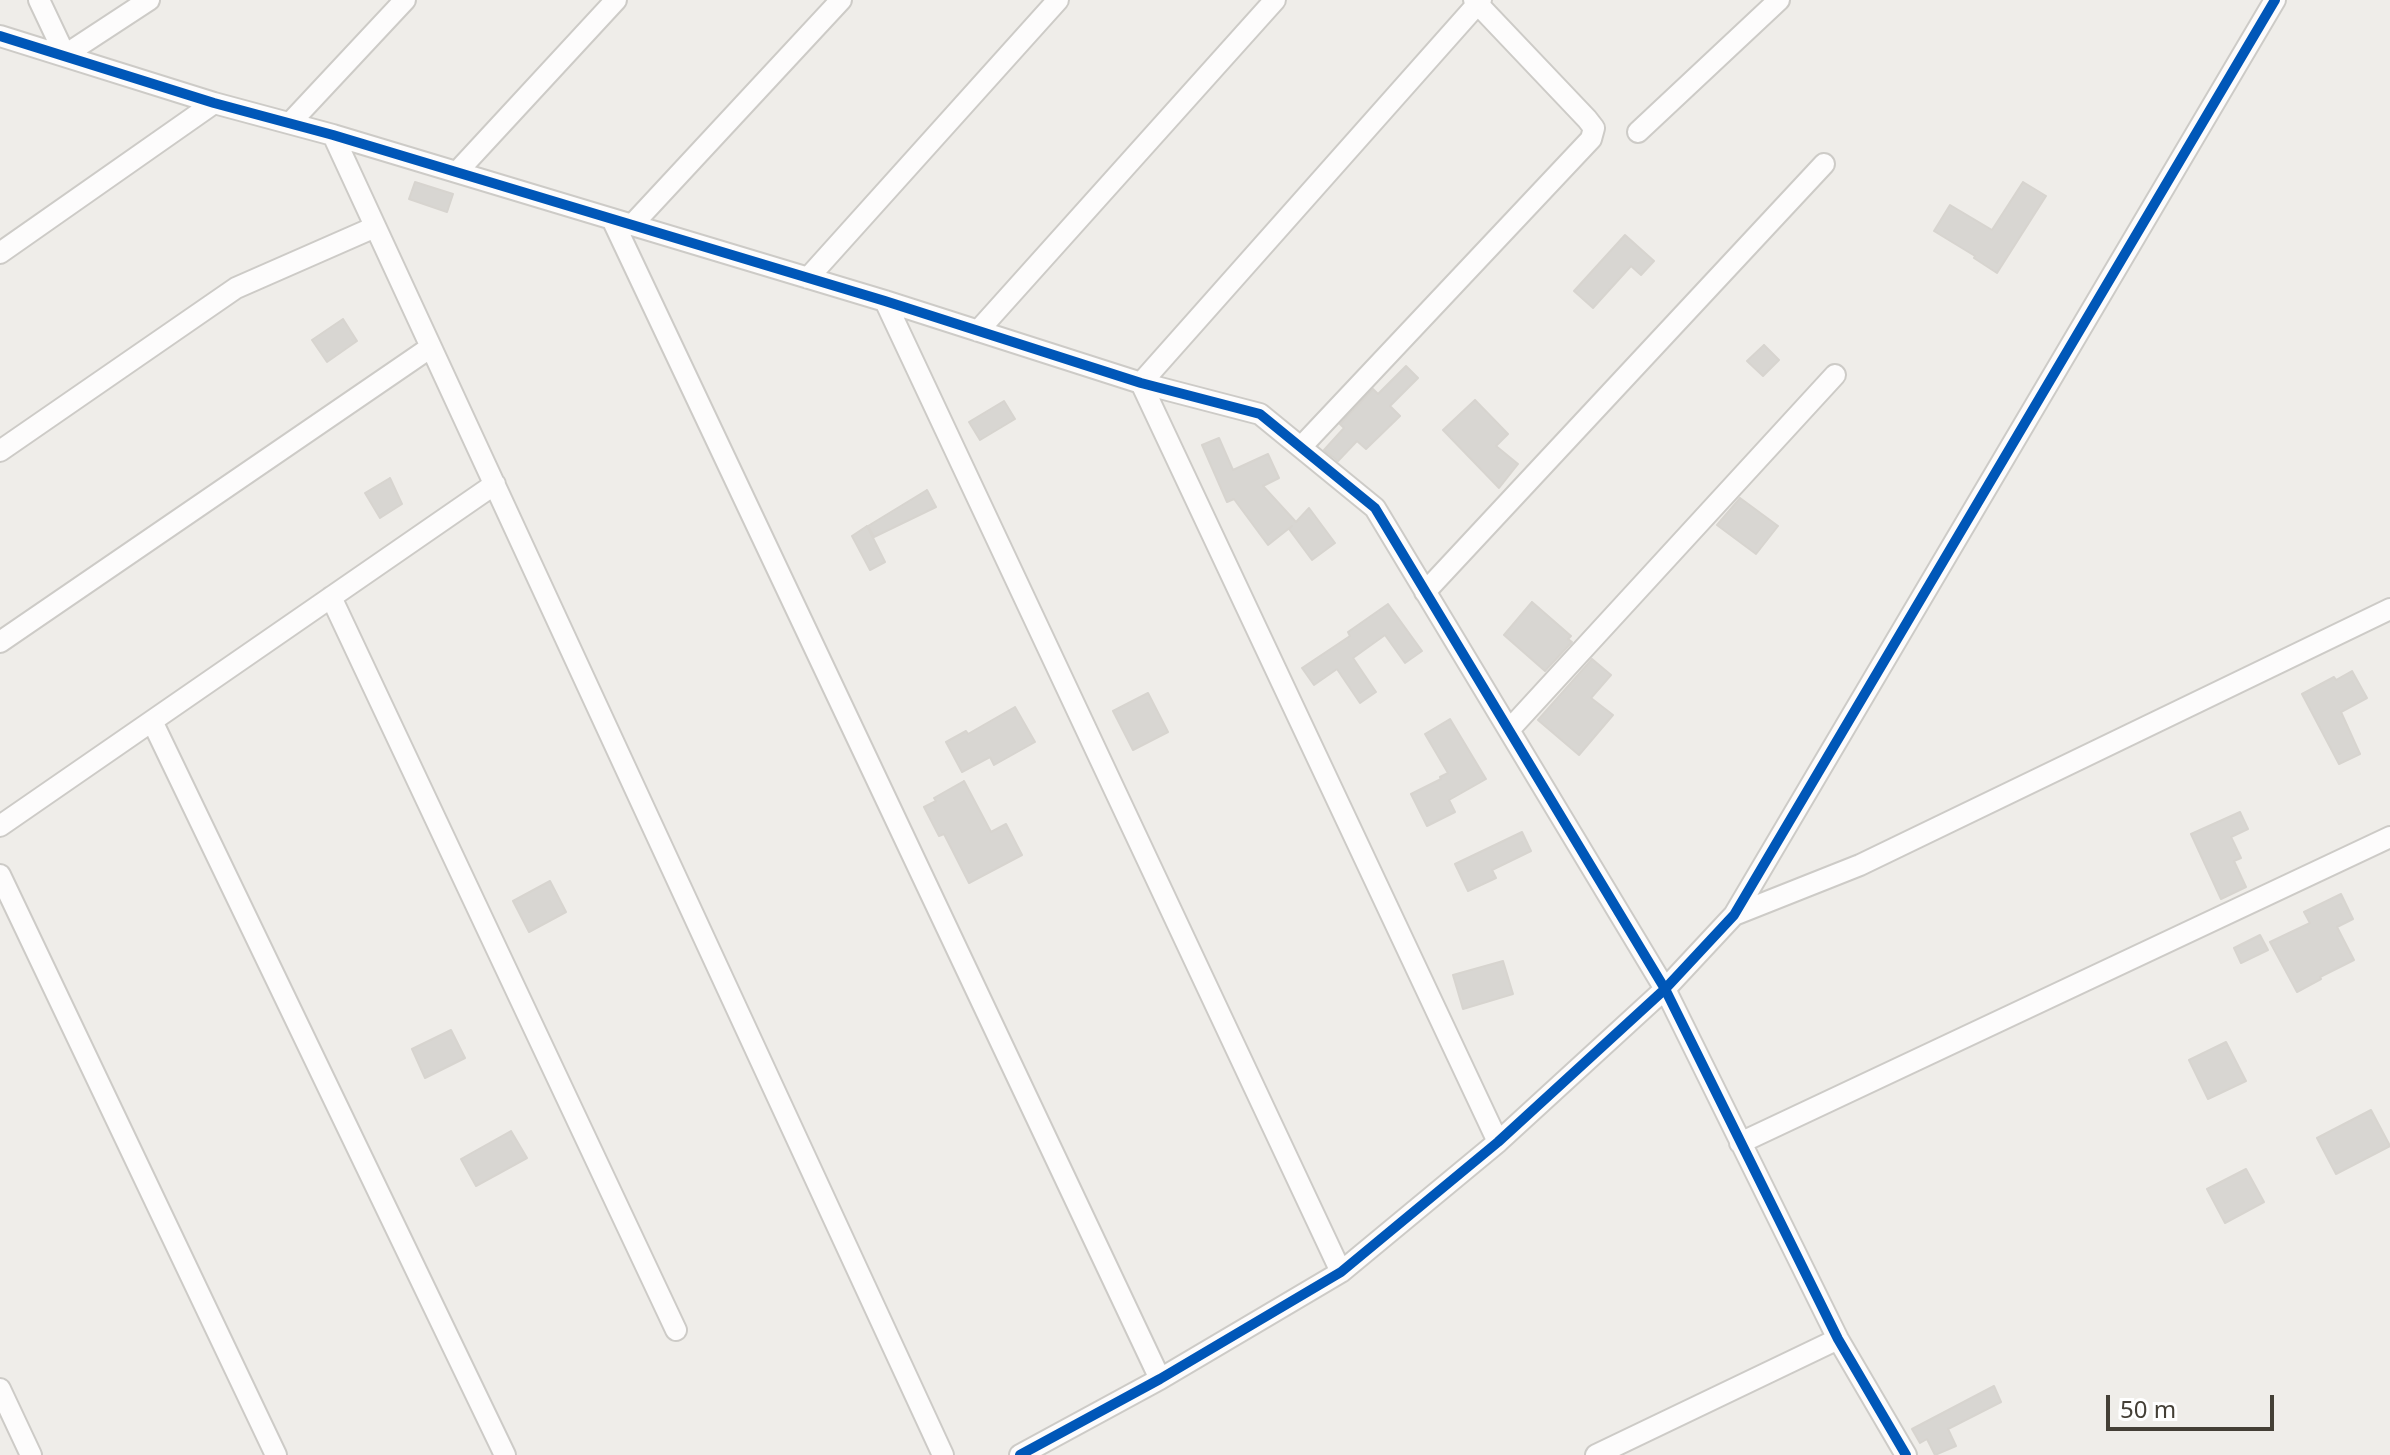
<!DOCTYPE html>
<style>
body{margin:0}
#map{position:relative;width:2390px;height:1455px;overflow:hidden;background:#efede9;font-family:"Noto Sans",sans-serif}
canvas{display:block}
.scale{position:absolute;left:2106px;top:1395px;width:168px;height:36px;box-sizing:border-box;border:4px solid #443f36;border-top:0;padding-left:10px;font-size:24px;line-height:28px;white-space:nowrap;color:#443f36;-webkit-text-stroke:6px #fff;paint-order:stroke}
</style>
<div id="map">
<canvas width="2390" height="1455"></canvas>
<div class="scale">50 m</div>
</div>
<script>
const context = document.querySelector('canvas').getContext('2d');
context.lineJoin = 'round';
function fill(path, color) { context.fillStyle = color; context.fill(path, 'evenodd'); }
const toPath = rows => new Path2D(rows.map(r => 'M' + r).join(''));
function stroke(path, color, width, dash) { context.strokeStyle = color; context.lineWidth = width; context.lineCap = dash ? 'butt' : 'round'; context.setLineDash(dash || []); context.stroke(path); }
const building = toPath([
 [415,182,453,194,447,212,409,199,415,182],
 [2023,182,2046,196,1997,273,1974,258,1975,256,1934,231,1950,205,1992,230,2023,182],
 [1625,235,1654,261,1641,275,1631,266,1593,308,1574,291,1625,235],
 [343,319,357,341,327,362,312,340,343,319],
 [1764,345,1779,360,1763,376,1747,361,1764,345],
 [1406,366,1418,378,1390,406,1400,416,1366,449,1357,441,1338,461,1324,450,1344,428,1340,424,1373,389,1378,394,1406,366],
 [1475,400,1508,434,1496,446,1518,464,1499,488,1443,430,1475,400],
 [1004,401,1015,419,980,440,969,422,1004,401],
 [1219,438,1233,470,1268,454,1279,478,1263,486,1296,522,1309,508,1335,543,1312,560,1289,529,1292,526,1268,545,1234,499,1227,502,1202,445,1219,438],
 [390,478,402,504,380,518,365,493,390,478],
 [927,490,936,507,874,537,868,526,927,490],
 [1740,498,1778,526,1756,554,1717,525,1740,498],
 [867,526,885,562,870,570,852,536,867,526],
 [1532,602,1571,636,1568,639,1572,642,1545,671,1504,635,1532,602],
 [1388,604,1422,651,1405,663,1385,635,1353,658,1376,692,1360,703,1337,669,1314,685,1302,668,1350,636,1348,632,1388,604],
 [1592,659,1611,675,1591,698,1613,715,1579,755,1538,720,1592,659],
 [2352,671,2367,698,2341,712,2360,754,2339,764,2302,694,2334,677,2336,680,2352,671],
 [1148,693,1168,732,1133,750,1113,711,1148,693],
 [1015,707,1035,742,994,765,990,757,962,772,946,742,966,731,968,734,1015,707],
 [1450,719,1486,779,1449,800,1455,812,1427,826,1411,794,1441,779,1440,777,1448,773,1425,734,1450,719],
 [964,781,991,832,1006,824,1022,855,969,883,944,834,939,836,924,807,936,801,934,798,964,781],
 [2240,812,2248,829,2231,837,2241,858,2234,861,2246,887,2221,899,2191,834,2240,812],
 [1522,832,1531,851,1492,870,1496,878,1468,891,1455,864,1522,832],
 [550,881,566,912,529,932,513,901,550,881],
 [2341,894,2353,919,2337,927,2354,960,2320,977,2321,979,2297,992,2270,942,2310,923,2304,912,2341,894],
 [2260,935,2268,950,2241,963,2234,948,2260,935],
 [1503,961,1513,994,1463,1009,1453,975,1503,961],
 [451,1030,465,1058,425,1078,412,1049,451,1030],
 [2226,1042,2246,1081,2208,1099,2189,1060,2226,1042],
 [2371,1110,2390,1146,2336,1174,2317,1138,2371,1110],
 [511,1131,527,1158,476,1186,461,1159,511,1131],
 [2246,1169,2264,1202,2225,1223,2207,1189,2246,1169],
 [1994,1386,2001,1402,1948,1429,1956,1446,1935,1455,1927,1439,1920,1443,1912,1429,1994,1386]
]);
fill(building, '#d8d6d2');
stroke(building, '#d7d4cf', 2);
const street = toPath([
 [39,0,65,55,149,0],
 [1481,0,1141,383,1498,1142],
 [0,36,214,103,333,135,885,301,1141,383,1260,414,1375,508,1665,989,1838,1339,1906,1455],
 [290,123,405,0],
 [1638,132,1779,0],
 [333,135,943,1455],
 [457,172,616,0],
 [612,219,1160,1379],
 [632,225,841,0],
 [0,253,214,103],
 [808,278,1058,0],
 [885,301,1341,1272],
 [978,331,1275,0],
 [1301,447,1591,139,1594,128,1587,119,1474,0],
 [0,451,236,288,375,227],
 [1425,592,1824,164],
 [331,597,676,1330],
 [0,642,431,347],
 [152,721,505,1455],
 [1509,730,1835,375],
 [0,826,495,484],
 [0,875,276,1455],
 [1734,915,1860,865,2390,609],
 [1740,1143,2390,837],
 [0,1389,31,1455],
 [1020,1455,1160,1379,1341,1272,1498,1142,1665,989,1734,915,2275,0],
 [1596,1455,1838,1339]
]);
stroke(street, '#cdcbc7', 24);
stroke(street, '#fdfcfc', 20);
stroke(toPath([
 [0,36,214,103,333,135,885,301,1141,383,1260,414,1375,508,1665,989,1838,1339,1906,1455],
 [1020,1455,1160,1379,1341,1272,1498,1142,1665,989,1734,915,2275,0]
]), '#0057b8', 10);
</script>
